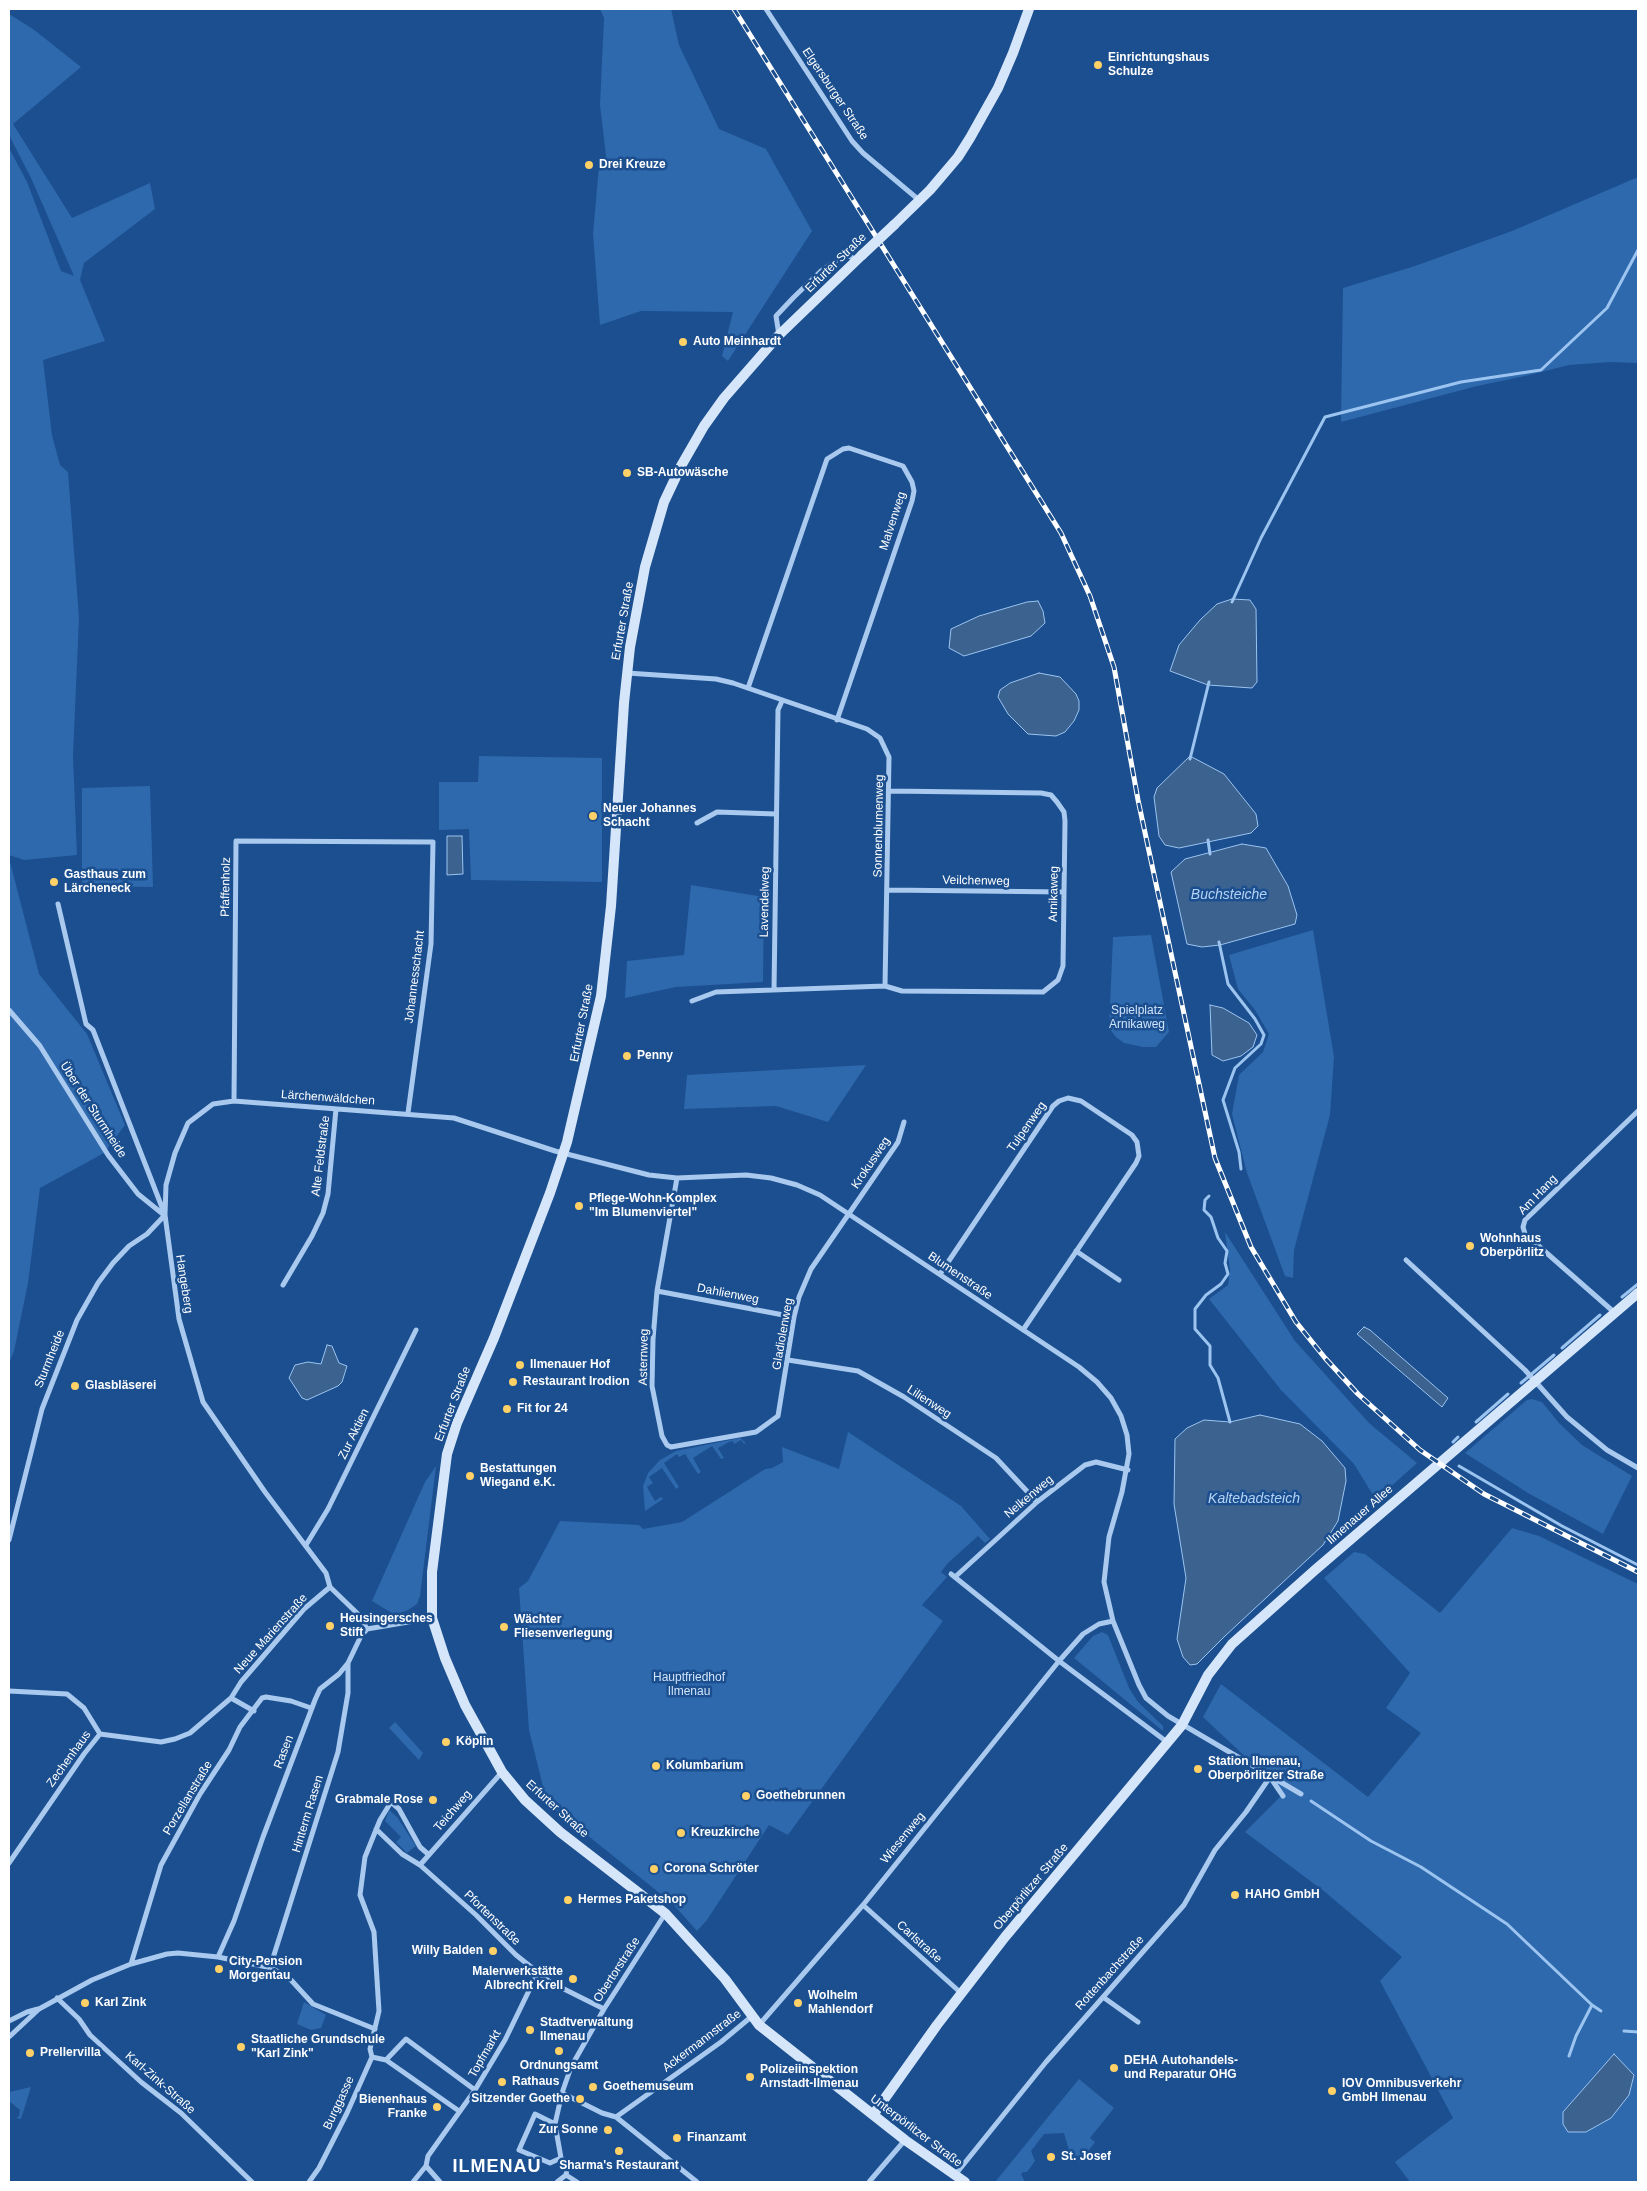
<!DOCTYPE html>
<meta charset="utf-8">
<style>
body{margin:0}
#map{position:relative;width:1647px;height:2191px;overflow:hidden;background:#1b4f8f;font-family:Arial,sans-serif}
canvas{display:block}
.frame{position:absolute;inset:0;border:10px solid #fff;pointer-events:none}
</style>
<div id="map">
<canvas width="1647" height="2191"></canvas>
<div class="frame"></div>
</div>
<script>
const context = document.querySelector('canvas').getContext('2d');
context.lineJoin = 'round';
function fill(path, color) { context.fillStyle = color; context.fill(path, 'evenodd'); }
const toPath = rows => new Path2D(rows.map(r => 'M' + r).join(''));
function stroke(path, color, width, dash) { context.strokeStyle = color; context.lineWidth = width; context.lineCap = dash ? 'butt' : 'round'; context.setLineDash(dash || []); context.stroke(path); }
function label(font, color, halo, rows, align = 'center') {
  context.font = font + ' Arial,sans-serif'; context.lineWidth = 5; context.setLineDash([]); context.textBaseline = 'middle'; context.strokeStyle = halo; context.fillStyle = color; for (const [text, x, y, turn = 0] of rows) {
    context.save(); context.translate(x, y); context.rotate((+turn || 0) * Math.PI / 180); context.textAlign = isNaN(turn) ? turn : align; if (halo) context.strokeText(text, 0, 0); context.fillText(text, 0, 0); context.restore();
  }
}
fill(toPath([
 [600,9,671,9,679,45,719,129,766,149,812,231,728,361,722,356,733,312,641,311,600,325,593,234,599,166,606,156,600,105,604,18],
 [9,14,33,29,81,67,13,124,72,218,150,183,155,209,84,263,80,280,105,341,43,360,52,435,60,465,68,472,79,618,73,756,77,855,24,860,9,855,9,148,27,182,61,271,74,276,31,178,9,135],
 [1638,177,1638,363,1610,362,1569,365,1525,376,1477,386,1341,422,1343,288,1415,266,1512,231],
 [479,756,602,758,602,882,471,880,469,829,439,830,439,782,478,782],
 [150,786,153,887,82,886,82,788],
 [9,858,39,974,87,1034,125,1125,104,1153,40,1188,28,1283,14,1351,9,1363],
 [691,885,764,897,763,982,676,987,625,998,627,961,684,955],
 [1313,930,1334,1057,1330,1115,1294,1250,1293,1278,1285,1276,1247,1173,1232,1114,1239,1075,1263,1052,1269,1034,1255,1010,1238,989,1229,955],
 [1151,935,1169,1032,1156,1047,1143,1047,1124,1043,1116,1037,1109,1028,1113,937],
 [866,1065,828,1122,776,1106,684,1109,687,1075],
 [1225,1232,1295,1341,1369,1423,1417,1463,1376,1500,1354,1464,1281,1390,1209,1299,1228,1285,1230,1271],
 [1532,1399,1542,1402,1559,1423,1582,1445,1632,1476,1603,1534,1528,1493,1465,1453,1527,1400],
 [848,1432,961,1506,990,1539,985,1543,978,1536,948,1563,941,1572,947,1577,922,1605,943,1621,788,1835,769,1825,707,1920,697,1931,672,1903,547,1803,529,1730,519,1588,528,1581,560,1521,639,1525,643,1529,682,1522,765,1469,772,1468,783,1462,782,1447,839,1469],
 [740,1438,746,1443,744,1444,741,1440,734,1444,733,1441,729,1442,718,1448,724,1458,721,1459,712,1446,693,1458,701,1472,698,1474,685,1454,679,1457,677,1454,664,1463,679,1487,676,1489,662,1468,649,1477,653,1483,647,1487,655,1501,661,1497,663,1499,645,1511,643,1486,648,1473,660,1460,676,1451],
 [436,1466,420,1596,417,1604,408,1610,395,1615,372,1601,425,1482],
 [1512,1528,1539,1536,1638,1584,1638,2182,1410,2182,1395,2162,1453,2118,1380,1981,1402,1957,1325,1892,1245,1832,1284,1793,1203,1717,1221,1684,1368,1797,1421,1733,1386,1708,1410,1673,1324,1578,1354,1552,1365,1554,1440,1613],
 [1102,1632,1108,1635,1129,1688,1138,1702,1163,1726,1163,1731,1074,1658,1093,1636],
 [395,1722,423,1753,419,1760,389,1728],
 [389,1810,397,1817,416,1846,407,1853,396,1842,401,1837,385,1821],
 [304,2002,326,2015,321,2028,311,2030,297,2024],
 [1079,2079,1114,2108,1090,2138,1095,2142,1080,2162,1070,2154,1064,2133,1044,2134,1031,2151,1035,2161,1027,2172,1023,2172,1021,2174,1025,2182,995,2182],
 [31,2087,21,2119,16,2118,19,2116,20,2110,9,2101,9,2092]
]), '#2e69ad');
const water = toPath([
 [1232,599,1250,600,1256,609,1257,682,1252,688,1208,685,1170,671,1179,645,1200,620,1217,604,1232,599],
 [1038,601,1043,611,1045,623,1031,636,964,656,949,648,951,629,979,616,1027,602,1038,601],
 [1039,673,1060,677,1076,694,1079,701,1079,710,1074,721,1065,732,1056,736,1028,734,1008,714,998,697,1000,690,1010,683,1039,673],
 [1190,756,1224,774,1256,814,1258,826,1251,833,1179,848,1165,845,1159,836,1154,797,1157,788,1190,756],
 [462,836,463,874,447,875,447,836,462,836],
 [1242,844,1266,848,1288,886,1297,915,1295,924,1220,945,1202,947,1187,944,1171,872,1185,859,1242,844],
 [1210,1005,1223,1008,1249,1023,1257,1035,1253,1047,1241,1056,1223,1061,1212,1055,1210,1005],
 [1364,1327,1370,1330,1448,1398,1442,1407,1357,1334,1364,1327],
 [327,1345,332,1346,339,1363,347,1366,342,1382,338,1386,307,1400,302,1398,289,1378,295,1365,308,1362,321,1364,327,1345],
 [1260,1415,1300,1424,1322,1441,1345,1468,1346,1481,1338,1521,1323,1545,1225,1636,1197,1664,1190,1665,1183,1657,1177,1639,1186,1578,1174,1504,1175,1439,1187,1428,1204,1420,1230,1422,1260,1415],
 [1614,2054,1634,2075,1629,2095,1611,2118,1586,2132,1568,2132,1563,2124,1563,2112,1614,2054]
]);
fill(water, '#3c6290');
stroke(water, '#9cc4f0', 1);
stroke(toPath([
 [1232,602,1261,538,1325,417,1461,382,1541,370,1607,308,1638,250],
 [1190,759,1209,682],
 [1208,840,1210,854],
 [1219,942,1228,984,1255,1019,1264,1035,1261,1044,1235,1068,1223,1100,1239,1152,1241,1169],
 [1209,1196,1205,1200,1204,1210,1211,1217,1218,1238,1227,1251,1225,1263,1228,1274,1221,1284,1206,1295,1195,1309,1195,1329,1210,1346,1210,1365,1218,1378,1230,1422],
 [1622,1297,1638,1284],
 [1562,1348,1600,1315],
 [1521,1383,1554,1355],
 [1476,1422,1508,1394],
 [1453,1442,1458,1437],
 [1459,1466,1562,1526,1638,1565],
 [1311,1801,1371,1841,1421,1867,1507,1924,1592,2005,1601,2011],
 [1624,2031,1638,2032],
 [1569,2056,1576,2036,1592,2005]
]), '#9cc4f0', 3);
stroke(toPath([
 [766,9,852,141,863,153,919,200],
 [779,335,776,316,794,297,821,271,840,258,846,254,856,260],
 [627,673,716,679,733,683,867,729,880,738,889,757,885,986],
 [748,688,827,459,843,449,849,448,903,466,912,482,914,491,912,501,837,720],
 [697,823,717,812,776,814],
 [888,890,1064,892],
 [58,904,86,1024,93,1030,165,1215,179,1319,203,1402,265,1492,326,1573,330,1587,360,1616,367,1629],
 [774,990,778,710,782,701],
 [692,1001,716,992,885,986,902,991,1043,992,1058,980,1063,966,1065,821,1064,812,1057,802,1051,795,1041,793,890,791],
 [9,1010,40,1046,108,1155,138,1194,164,1215],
 [234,1101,236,841,433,842,431,944,408,1113],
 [677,1178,657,1291,653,1339,652,1386,662,1436,667,1445,671,1447,756,1432,778,1416,794,1317,799,1297,811,1269,898,1142,904,1122],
 [165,1215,166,1185,175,1153,188,1123,213,1104,234,1101,454,1118,555,1151,649,1175,677,1178,746,1175,771,1178,797,1185,820,1195,1079,1367,1097,1382,1111,1398,1121,1416,1127,1435,1129,1454,1122,1492,1109,1537,1104,1582,1113,1621,1139,1685,1146,1698,1168,1716,1301,1794],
 [1076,1251,1119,1280],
 [1406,1260,1525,1370,1567,1417,1607,1450,1638,1468],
 [940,1274,1053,1106,1059,1101,1068,1098,1081,1101,1132,1135,1137,1142,1139,1156,1136,1163,1023,1330],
 [283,1285,312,1236,323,1213,328,1194,336,1109],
 [657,1291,794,1317],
 [1615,1313,1525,1234,1523,1227,1525,1220,1638,1111],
 [788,1360,858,1371,904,1397,996,1458,1037,1502],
 [9,1540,42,1409,77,1320,98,1283,113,1263,129,1246,147,1234,165,1215],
 [306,1545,328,1509,416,1330],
 [951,1574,1059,1661,1167,1742],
 [955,1577,1037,1502,1085,1465,1096,1462,1128,1470],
 [9,1691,67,1694,84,1708,100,1734],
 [231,1698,254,1711],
 [100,1734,161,1742,175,1739,190,1733,231,1698,241,1682,304,1609,330,1587],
 [376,1829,402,1854,420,1865,476,1915,516,1955,550,1982,604,2009],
 [9,1863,84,1754,100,1734],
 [420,1865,502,1772],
 [863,1905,961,1993],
 [218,1957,234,1921,263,1837,315,1700,320,1689,339,1674,348,1663,361,1636,367,1629,432,1618],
 [131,1964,161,1865,200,1794,229,1750,240,1727,262,1698,266,1697,291,1701,311,1708],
 [272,1968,273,1958,338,1752,348,1693,348,1663],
 [1103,1997,1138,2022],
 [57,1998,79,2019,90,2035,141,2082,181,2113,252,2182],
 [9,2021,27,2012,38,2009],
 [759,2025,863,1905,1059,1661,1083,1634,1099,1624,1113,1621],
 [9,2037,39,2009,92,1980,131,1964,167,1954,178,1953,218,1957,272,1968,291,1980,313,2004,375,2029],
 [372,2057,386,2060,459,2111],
 [386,2060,406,2039,475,2090],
 [562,2093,602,2113,616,2117,697,2182],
 [616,2117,721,2042,751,2017],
 [555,2124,535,2114,519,2150,550,2163,561,2158],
 [426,2166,428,2156,475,2090,505,2040,538,1972],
 [426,2166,440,2182],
 [566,2175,567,2169,561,2158,555,2124,562,2093,571,2067,604,2009,665,1914],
 [566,2175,577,2182],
 [955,2175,1046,2062,1184,1905,1215,1850,1246,1812,1270,1777,1283,1796],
 [309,2182,319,2168,347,2113,372,2057,370,2049,379,2011,374,1932,360,1895,365,1857,380,1820,391,1802,399,1809,420,1847,428,1854],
 [413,2182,426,2166],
 [557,2182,566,2175],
 [869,2182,905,2140]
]), '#a9c9ee', 5);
stroke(toPath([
 [894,225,930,190,958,157,970,138,998,88,1013,53,1029,9],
 [862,255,779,335,724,398,704,426,681,466,664,502,645,567,630,647,624,703,611,906,601,996,567,1142,550,1193,494,1338,457,1423,447,1454,432,1572,432,1618,445,1658,465,1705,502,1772,525,1800,560,1832,666,1914,725,1979,759,2025,905,2140,965,2182],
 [873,2115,937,2025,1005,1937,1182,1725,1208,1675,1232,1644,1315,1570,1638,1293]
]), '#d6e6fa', 10);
const rail = toPath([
 [734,9,1061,533,1090,596,1114,667,1138,800,1215,1158,1251,1247,1296,1322,1325,1358,1358,1394,1420,1450,1484,1494,1638,1572]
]);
stroke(rail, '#fff', 5);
stroke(rail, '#1b4f8f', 3, [9]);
stroke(toPath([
 [862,255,894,225]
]), '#d6e6fa', 10);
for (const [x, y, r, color] of [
 [1098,65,5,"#ffd166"],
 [589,165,5,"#ffd166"],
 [683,342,5,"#ffd166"],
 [627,473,5,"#ffd166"],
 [593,816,5,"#ffd166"],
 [54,882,5,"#ffd166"],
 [627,1056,5,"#ffd166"],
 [579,1206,5,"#ffd166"],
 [1470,1246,5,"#ffd166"],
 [520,1365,5,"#ffd166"],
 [513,1382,5,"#ffd166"],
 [75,1386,5,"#ffd166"],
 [507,1409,5,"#ffd166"],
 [470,1476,5,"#ffd166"],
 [330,1626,5,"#ffd166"],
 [504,1627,5,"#ffd166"],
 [446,1742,5,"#ffd166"],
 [656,1766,5,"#ffd166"],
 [1198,1769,5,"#ffd166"],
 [746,1796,5,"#ffd166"],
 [433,1800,5,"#ffd166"],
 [681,1833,5,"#ffd166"],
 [654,1869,5,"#ffd166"],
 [1235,1895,5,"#ffd166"],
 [568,1900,5,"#ffd166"],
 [493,1951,5,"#ffd166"],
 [219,1969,5,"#ffd166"],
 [573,1979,5,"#ffd166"],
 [85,2003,5,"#ffd166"],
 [798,2003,5,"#ffd166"],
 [530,2030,5,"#ffd166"],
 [241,2047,5,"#ffd166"],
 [559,2051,5,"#ffd166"],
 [30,2053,5,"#ffd166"],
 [1114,2068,5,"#ffd166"],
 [750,2077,5,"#ffd166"],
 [502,2082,5,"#ffd166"],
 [593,2087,5,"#ffd166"],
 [1332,2091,5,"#ffd166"],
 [580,2099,5,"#ffd166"],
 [437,2107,5,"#ffd166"],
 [608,2130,5,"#ffd166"],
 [677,2138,5,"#ffd166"],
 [619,2151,5,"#ffd166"],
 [1051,2157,5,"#ffd166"]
]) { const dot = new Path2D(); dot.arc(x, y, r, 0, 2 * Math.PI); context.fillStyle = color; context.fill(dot); stroke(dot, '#1b4f8f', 2); }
label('bold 12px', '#fff', '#1b4f8f', [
 ["Einrichtungshaus",1108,58],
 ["Schulze",1108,72],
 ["Drei Kreuze",599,165],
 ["Auto Meinhardt",693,342],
 ["SB-Autowäsche",637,473],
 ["Neuer Johannes",603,809],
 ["Schacht",603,823],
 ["Gasthaus zum",64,875],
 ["Lärcheneck",64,889],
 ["Penny",637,1056],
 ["Pflege-Wohn-Komplex",589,1199],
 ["\"Im Blumenviertel\"",589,1213],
 ["Wohnhaus",1480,1239],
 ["Oberpörlitz",1480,1253],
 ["Ilmenauer Hof",530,1365],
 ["Restaurant Irodion",523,1382],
 ["Glasbläserei",85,1386],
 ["Fit for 24",517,1409],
 ["Bestattungen",480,1469],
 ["Wiegand e.K.",480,1483],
 ["Heusingersches",340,1619],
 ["Stift",340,1633],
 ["Wächter",514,1620],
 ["Fliesenverlegung",514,1634],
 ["Köplin",456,1742],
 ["Station Ilmenau,",1208,1762],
 ["Oberpörlitzer Straße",1208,1776],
 ["Kolumbarium",666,1766],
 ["Goethebrunnen",756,1796],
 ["Grabmale Rose",423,1800,"right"],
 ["Kreuzkirche",691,1833],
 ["Corona Schröter",664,1869],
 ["HAHO GmbH",1245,1895],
 ["Hermes Paketshop",578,1900],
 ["Willy Balden",483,1951,"right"],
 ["City-Pension",229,1962],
 ["Morgentau",229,1976],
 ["Malerwerkstätte",563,1972,"right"],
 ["Albrecht Krell",563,1986,"right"],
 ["Wolhelm",808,1996],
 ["Mahlendorf",808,2010],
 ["Karl Zink",95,2003],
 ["Stadtverwaltung",540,2023],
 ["Ilmenau",540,2037],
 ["Staatliche Grundschule",251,2040],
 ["\"Karl Zink\"",251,2054],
 ["Prellervilla",40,2053],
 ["DEHA Autohandels-",1124,2061],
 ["und Reparatur OHG",1124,2075],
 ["Ordnungsamt",559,2066,"center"],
 ["Polizeiinspektion",760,2070],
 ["Arnstadt-Ilmenau",760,2084],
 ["Rathaus",512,2082],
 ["IOV Omnibusverkehr",1342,2084],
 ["GmbH Ilmenau",1342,2098],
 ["Goethemuseum",603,2087],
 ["Sitzender Goethe",570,2099,"right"],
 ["Bienenhaus",427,2100,"right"],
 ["Franke",427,2114,"right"],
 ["Zur Sonne",598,2130,"right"],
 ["Finanzamt",687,2138],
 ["St. Josef",1061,2157],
 ["Sharma's Restaurant",619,2166,"center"]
], 'left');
label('12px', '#fff', '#1b4f8f', [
 ["Elgersburger Straße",835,94,56],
 ["Erfurter Straße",836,263,-44],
 ["Malvenweg",893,521,-72],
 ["Erfurter Straße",623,621,-80],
 ["Sonnenblumenweg",879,826,-89],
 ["Veilchenweg",976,881,1],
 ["Pfaffenholz",226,887,-89],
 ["Arnikaweg",1054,894,-89],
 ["Lavendelweg",765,902,-89],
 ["Johannesschacht",415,977,-83],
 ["Erfurter Straße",582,1023,-79],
 ["Lärchenwäldchen",328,1098,4],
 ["Über der Sturmheide",93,1110,57],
 ["Tulpenweg",1027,1127,-55],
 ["Alte Feldstraße",321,1156,-83],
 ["Krokusweg",871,1163,-56],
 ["Am Hang",1538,1195,-46],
 ["Blumenstraße",960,1276,34],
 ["Hangeberg",184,1284,81],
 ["Dahlienweg",728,1294,11],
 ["Gladiolenweg",783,1334,-80],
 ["Asternweg",644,1357,-89],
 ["Sturmheide",50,1359,-68],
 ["Lilienweg",929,1402,33],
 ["Erfurter Straße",453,1404,-69],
 ["Zur Aktien",354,1434,-64],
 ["Nelkenweg",1029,1497,-40],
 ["Ilmenauer Allee",1360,1515,-41],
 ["Neue Marienstraße",271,1634,-48],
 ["Rasen",284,1752,-69],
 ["Zechenhaus",69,1759,-54],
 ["Porzellanstraße",188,1798,-59],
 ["Erfurter Straße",557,1809,42],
 ["Teichweg",453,1811,-49],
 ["Hinterm Rasen",308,1814,-73],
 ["Wiesenweg",903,1838,-51],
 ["Oberpörlitzer Straße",1031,1887,-50],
 ["Pfortenstraße",492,1918,44],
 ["Carlstraße",919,1942,42],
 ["Obertorstraße",617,1970,-57],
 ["Rottenbachstraße",1110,1973,-48],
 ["Ackermannstraße",702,2041,-37],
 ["Topfmarkt",485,2054,-60],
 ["Karl-Zink-Straße",160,2083,41],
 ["Burggasse",339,2103,-65],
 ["Unterpörlitzer Straße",916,2131,37]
]);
label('12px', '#cfe3fa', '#1b4f8f', [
 ["Spielplatz",1137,1011],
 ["Arnikaweg",1137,1025],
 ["Hauptfriedhof",689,1678],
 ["Ilmenau",689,1692]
]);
label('italic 14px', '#b5d3f5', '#1b4f8f', [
 ["Buchsteiche",1229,895],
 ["Kaltebadsteich",1254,1499]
]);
context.letterSpacing = '1px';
label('bold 18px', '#fff', '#1b4f8f', [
 ["ILMENAU",497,2167]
]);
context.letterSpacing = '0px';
</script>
